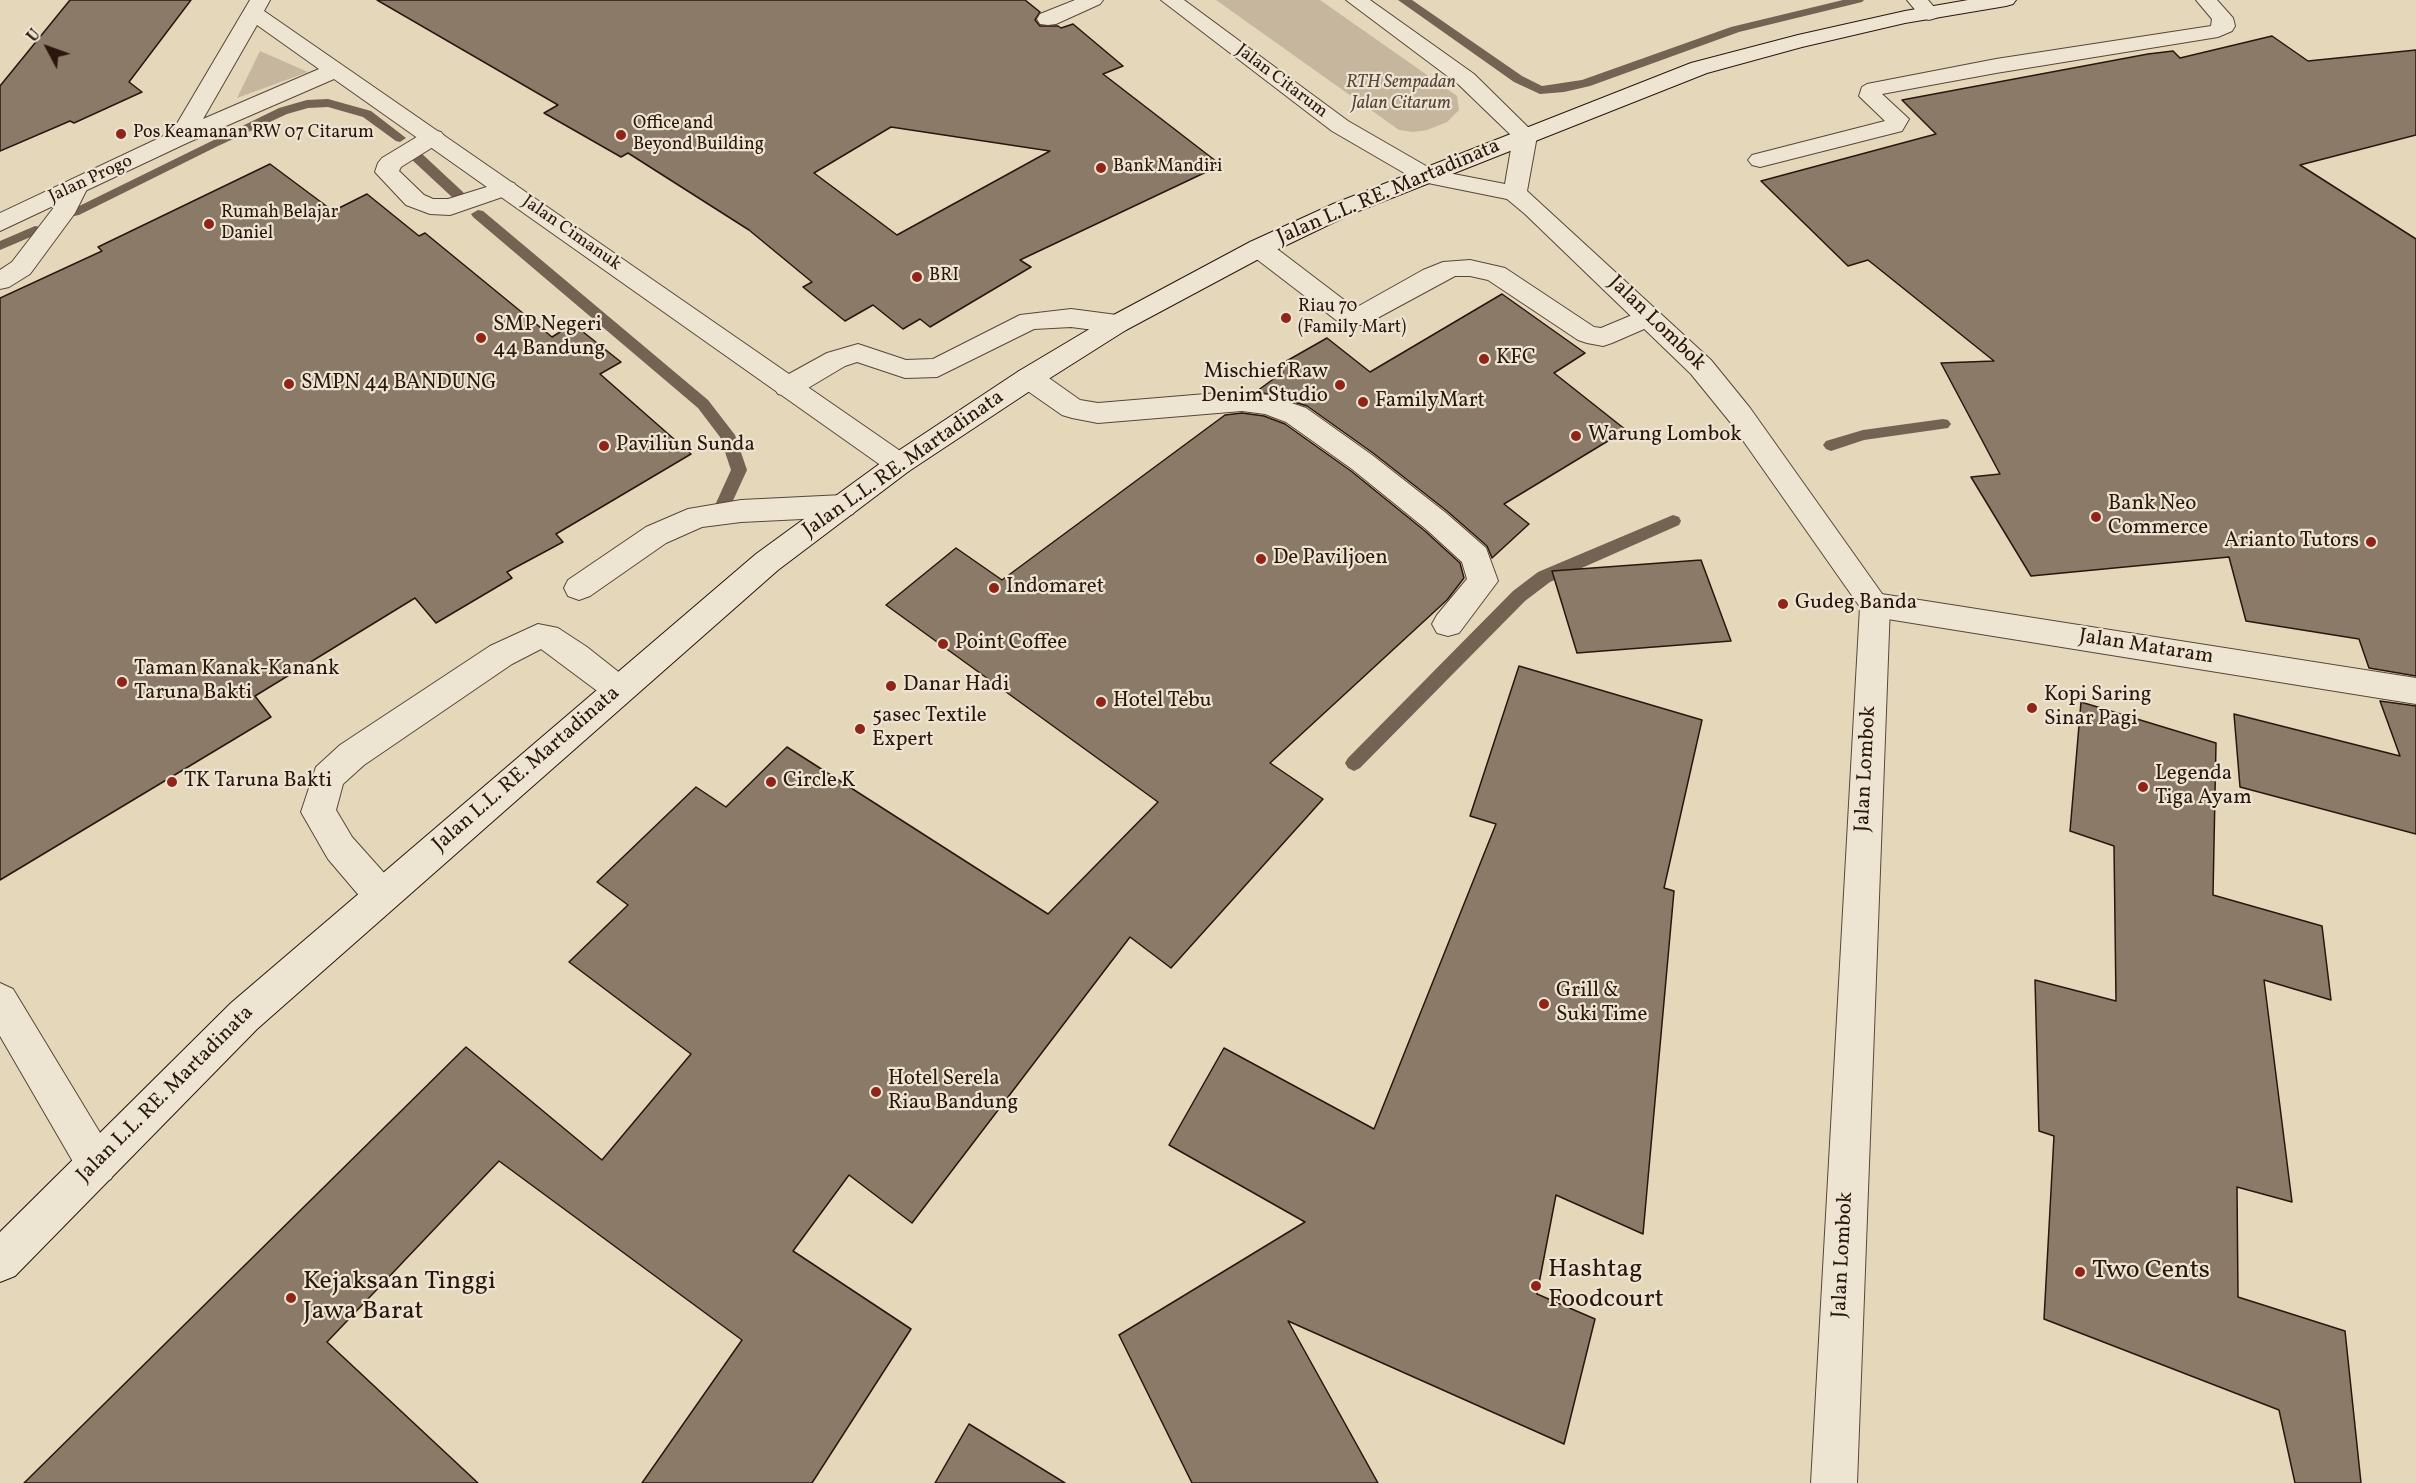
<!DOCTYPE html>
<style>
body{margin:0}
#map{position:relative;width:2416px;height:1483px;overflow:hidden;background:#e4d7ba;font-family:Vollkorn,serif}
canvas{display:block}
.north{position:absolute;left:18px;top:18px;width:60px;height:60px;-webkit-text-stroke:4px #ede5d2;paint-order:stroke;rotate:311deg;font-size:16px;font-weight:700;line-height:24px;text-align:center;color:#2b160e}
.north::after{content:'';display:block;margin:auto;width:21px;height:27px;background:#2b160e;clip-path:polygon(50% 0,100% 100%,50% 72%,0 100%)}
</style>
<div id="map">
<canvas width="2416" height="1483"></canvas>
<div class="north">U</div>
</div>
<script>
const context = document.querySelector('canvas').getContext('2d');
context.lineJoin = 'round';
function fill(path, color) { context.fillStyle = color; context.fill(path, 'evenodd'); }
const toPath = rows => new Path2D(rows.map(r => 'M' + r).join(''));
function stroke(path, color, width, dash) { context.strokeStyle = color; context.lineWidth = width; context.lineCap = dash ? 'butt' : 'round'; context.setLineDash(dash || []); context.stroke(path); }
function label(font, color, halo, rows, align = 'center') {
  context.font = font + ' Vollkorn,serif'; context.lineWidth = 4.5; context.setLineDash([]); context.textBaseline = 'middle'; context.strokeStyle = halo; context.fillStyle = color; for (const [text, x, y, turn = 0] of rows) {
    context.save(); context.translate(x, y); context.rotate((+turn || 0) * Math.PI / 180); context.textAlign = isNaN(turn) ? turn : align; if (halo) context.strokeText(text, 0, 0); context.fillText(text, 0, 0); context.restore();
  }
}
fill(toPath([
 [1216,0,1320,0,1457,96,1459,110,1447,122,1427,130,1413,132,1399,130],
 [260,51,308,72,237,98]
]), '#c5b69d');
fill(toPath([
 [1398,0,1412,0,1522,76,1542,86,1582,80,1731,27,1843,0,1864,0,1862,2,1739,32,1590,86,1564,92,1540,94,1514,82,1398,0],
 [328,99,371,111,406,138,400,142,396,141,363,117,328,107,308,108,287,114,218,146,79,215,74,216,67,212,279,108,307,100,328,99],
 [415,151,420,152,463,192,465,195,463,198,453,198,410,158,409,155,410,152,415,151],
 [478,210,483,211,708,400,735,435,747,470,725,518,719,520,713,518,711,514,731,470,720,437,698,408,473,217,471,214,478,210],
 [35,226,40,227,42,230,40,233,0,250,0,241,35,226],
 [1943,419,1948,420,1951,424,1948,428,1864,440,1831,451,1826,449,1823,445,1826,441,1863,430,1943,419],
 [1673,515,1679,517,1681,521,1679,525,1550,582,1525,601,1360,768,1354,771,1348,768,1345,763,1348,758,1513,591,1538,572,1673,515]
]), '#746252');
const building = toPath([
 [70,0,191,0,129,82,142,92,74,123,70,121,0,151,0,86,70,0],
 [377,0,1025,0,1040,12,1035,20,1040,26,1058,26,1061,28,1073,24,1123,66,1103,74,1221,165,1020,260,1031,267,930,327,920,319,903,329,873,305,845,321,803,287,812,282,749,230,628,153,621,157,544,113,558,105,377,0],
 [891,127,1050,151,897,235,814,173,891,127],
 [2272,36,2308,61,2416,50,2416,135,2300,165,2416,239,2416,676,2369,668,2359,639,2246,621,2229,557,2031,576,1971,477,2000,474,1941,363,1994,361,1868,260,1848,266,1761,181,1936,134,1902,100,2148,54,2173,51,2180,58,2272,36],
 [270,164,333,211,367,194,419,236,425,233,552,337,573,324,621,362,600,374,691,454,556,534,563,542,507,572,512,578,436,623,415,598,255,696,271,717,0,880,0,298,102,251,98,247,270,164],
 [1502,294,1585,353,1554,373,1626,430,1504,504,1529,524,1492,558,1487,546,1447,511,1373,453,1307,406,1257,391,1283,372,1276,367,1327,338,1370,372,1502,294],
 [1242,413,1264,416,1285,424,1351,471,1425,531,1460,563,1464,578,1447,600,1270,763,1323,799,1171,968,1130,937,912,1223,849,1175,793,1251,911,1329,812,1483,642,1483,742,1340,499,1161,327,1342,478,1483,24,1483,466,1047,602,1160,691,1054,569,962,628,905,597,882,696,787,726,807,787,747,1048,914,1158,802,886,605,956,548,1002,580,1225,415,1242,413],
 [1701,560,1731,641,1577,653,1552,571,1701,560],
 [1519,666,1702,720,1664,888,1674,891,1643,1234,1556,1195,1537,1294,1595,1319,1564,1444,1288,1321,1378,1483,1192,1483,1119,1335,1305,1222,1169,1145,1224,1048,1374,1129,1496,824,1470,816,1519,666],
 [2380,701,2416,706,2416,834,2240,787,2234,714,2400,756,2380,701],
 [2081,702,2216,743,2213,895,2322,926,2331,1000,2264,980,2292,1202,2237,1187,2238,1297,2345,1331,2361,1483,2295,1483,2279,1410,2044,1319,2054,1136,2039,1131,2035,980,2116,1001,2114,846,2070,831,2081,702],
 [969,1424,1065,1483,935,1483,969,1424]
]);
fill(building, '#8b7a67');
stroke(building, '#2b160e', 1.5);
const service = toPath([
 [1075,0,1103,0,1100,4,1056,24,1048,25,1040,24,1037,19,1040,14,1075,0],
 [1907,0,1928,0,1940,14,1936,18,1929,20,1922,18,1907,0],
 [2196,0,2217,0,2233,18,2235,26,2232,31,2218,37,1996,73,1882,94,1909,119,1902,131,1760,167,1752,165,1748,160,1752,155,1885,121,1859,96,1862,87,1867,84,1996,59,2211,26,2212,19,2196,0],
 [433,130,441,132,445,137,441,142,401,167,399,171,424,195,433,199,448,199,506,181,514,183,518,188,514,193,450,215,430,214,406,205,375,172,378,163,382,158,425,132,433,130],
 [76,180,84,182,88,187,75,213,30,274,9,287,0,289,0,270,12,262,55,206,68,182,76,180],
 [1259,240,1268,242,1352,306,1357,307,1423,270,1443,262,1470,260,1505,268,1594,327,1601,328,1649,308,1658,311,1662,317,1658,323,1612,343,1603,346,1587,343,1578,340,1488,280,1470,276,1455,276,1370,322,1361,325,1345,323,1336,320,1250,254,1247,248,1250,242,1259,240],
 [1071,309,1117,315,1126,318,1130,324,1126,330,1117,333,1071,327,1034,329,937,377,905,378,857,362,845,366,798,394,788,396,778,394,774,387,778,380,827,353,858,344,906,360,933,359,1020,315,1071,309],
 [1029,369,1039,371,1080,400,1098,403,1242,391,1268,395,1306,408,1372,455,1446,513,1486,548,1498,581,1459,633,1448,636,1437,633,1432,624,1437,615,1467,579,1462,562,1426,529,1352,469,1286,422,1265,414,1242,411,1098,423,1072,418,1062,415,1019,385,1015,378,1019,371,1029,369],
 [843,495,853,498,858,506,853,514,843,517,741,522,702,527,666,543,590,596,579,600,568,596,564,588,568,580,646,527,688,509,741,500,843,495],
 [538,624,558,628,587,647,630,681,635,690,630,699,619,703,608,699,541,649,512,664,364,765,343,784,336,810,352,837,394,884,399,895,394,906,381,911,368,906,328,859,301,812,316,767,340,745,490,646,538,624],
 [0,983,13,989,111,1151,117,1165,111,1179,97,1185,83,1179,0,1036,0,983]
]);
const minor = toPath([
 [250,0,270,0,264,11,909,457,913,464,909,471,899,474,889,471,334,79,189,142,0,231,0,213,172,132,250,0],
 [257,25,319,69,203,119,257,25],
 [1875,593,2416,678,2416,704,1875,617,1864,614,1860,605,1864,596,1875,593]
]);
const tertiary = toPath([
 [1161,0,1184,0,1348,121,1433,170,1505,184,1513,137,1458,84,1346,0,1370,0,1474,74,1537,136,1527,191,1711,360,1750,408,1890,605,1857,1483,1811,1483,1860,607,1730,422,1691,374,1525,214,1507,199,1418,181,1332,131,1161,0]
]);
const secondary = toPath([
 [1968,0,2016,0,2013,4,2006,6,1905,23,1802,47,1707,73,1351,214,1268,254,1126,330,1039,385,909,471,778,570,257,1029,15,1276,0,1282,0,1232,231,1003,756,554,889,457,1019,371,1108,318,1250,242,1333,204,1691,63,1798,35,1905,11,1968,0]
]);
stroke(service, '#594639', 2);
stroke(minor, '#594639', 2);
stroke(tertiary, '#594639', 2);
stroke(secondary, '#2b160e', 2);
fill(service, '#ede5d2');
fill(minor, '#ede5d2');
fill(tertiary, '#ede5d2');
fill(secondary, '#ede5d2');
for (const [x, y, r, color] of [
 [121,134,6,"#8f2418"],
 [621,135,6,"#8f2418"],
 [1101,168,6,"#8f2418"],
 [209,224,6,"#8f2418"],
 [917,277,6,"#8f2418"],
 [1286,318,6,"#8f2418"],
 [481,338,6,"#8f2418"],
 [1484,359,6,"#8f2418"],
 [289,384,6,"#8f2418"],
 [1340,385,6,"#8f2418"],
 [1363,402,6,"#8f2418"],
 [1576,436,6,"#8f2418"],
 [604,446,6,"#8f2418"],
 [2096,517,6,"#8f2418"],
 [2371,542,6,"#8f2418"],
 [1261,559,6,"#8f2418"],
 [994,588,6,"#8f2418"],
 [1783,604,6,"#8f2418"],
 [943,644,6,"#8f2418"],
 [122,682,6,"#8f2418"],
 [891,686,6,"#8f2418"],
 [1101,702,6,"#8f2418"],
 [2032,708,6,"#8f2418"],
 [860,729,6,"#8f2418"],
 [172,782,6,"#8f2418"],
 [771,782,6,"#8f2418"],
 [2143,787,6,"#8f2418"],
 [1544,1004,6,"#8f2418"],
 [876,1092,6,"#8f2418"],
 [2080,1272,6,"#8f2418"],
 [1536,1286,6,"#8f2418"],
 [291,1298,6,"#8f2418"]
]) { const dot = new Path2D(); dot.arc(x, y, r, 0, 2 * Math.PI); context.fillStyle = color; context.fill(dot); stroke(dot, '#ede5d2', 2); }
label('18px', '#2b160e', '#ede5d2', [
 ["Jalan Citarum",1281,82,37],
 ["Jalan Progo",91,180,-25],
 ["Jalan Cimanuk",571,234,35]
]);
label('italic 18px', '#594639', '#ede5d2', [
 ["RTH Sempadan",1401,84],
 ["Jalan Citarum",1401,105]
]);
label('18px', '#2b160e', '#ede5d2', [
 ["Office and",633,125],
 ["Beyond Building",633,146],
 ["Pos Keamanan RW 07 Citarum",133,134],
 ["Bank Mandiri",1113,168],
 ["Rumah Belajar",221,214],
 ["Daniel",221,235],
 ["BRI",929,277],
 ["Riau 70",1298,308],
 ["(Family Mart)",1298,329]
], 'left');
label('21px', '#2b160e', '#ede5d2', [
 ["Jalan L.L. RE. Martadinata",1389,193,-23],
 ["Jalan Lombok",1656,324,44],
 ["Jalan L.L. RE. Martadinata",904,465,-35],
 ["Jalan Mataram",2146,648,9],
 ["Jalan Lombok",1867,769,-87],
 ["Jalan L.L. RE. Martadinata",527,770,-41],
 ["Jalan L.L. RE. Martadinata",166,1095,-45],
 ["Jalan Lombok",1844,1255,-87]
]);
label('21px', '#2b160e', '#ede5d2', [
 ["SMP Negeri",493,326],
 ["44 Bandung",493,350],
 ["KFC",1496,359],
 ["Mischief Raw",1328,373,"right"],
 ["Denim Studio",1328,397,"right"],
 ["SMPN 44 BANDUNG",301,384],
 ["FamilyMart",1375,402],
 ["Warung Lombok",1588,436],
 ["Paviliun Sunda",616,446],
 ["Bank Neo",2108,505],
 ["Commerce",2108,529],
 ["Arianto Tutors",2359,542,"right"],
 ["De Paviljoen",1273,559],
 ["Indomaret",1006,588],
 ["Gudeg Banda",1795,604],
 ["Point Coffee",955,644],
 ["Taman Kanak-Kanank",134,670],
 ["Taruna Bakti",134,694],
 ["Danar Hadi",903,686],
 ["Kopi Saring",2044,696],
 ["Sinar Pagi",2044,720],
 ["Hotel Tebu",1113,702],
 ["5asec Textile",872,717],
 ["Expert",872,741],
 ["Legenda",2155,775],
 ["Tiga Ayam",2155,799],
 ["TK Taruna Bakti",184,782],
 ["Circle K",783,782],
 ["Grill &",1556,992],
 ["Suki Time",1556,1016],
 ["Hotel Serela",888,1080],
 ["Riau Bandung",888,1104]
], 'left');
label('26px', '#2b160e', '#ede5d2', [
 ["Hashtag",1548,1271],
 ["Foodcourt",1548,1301],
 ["Two Cents",2092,1272],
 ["Kejaksaan Tinggi",303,1283],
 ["Jawa Barat",303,1313]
], 'left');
</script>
